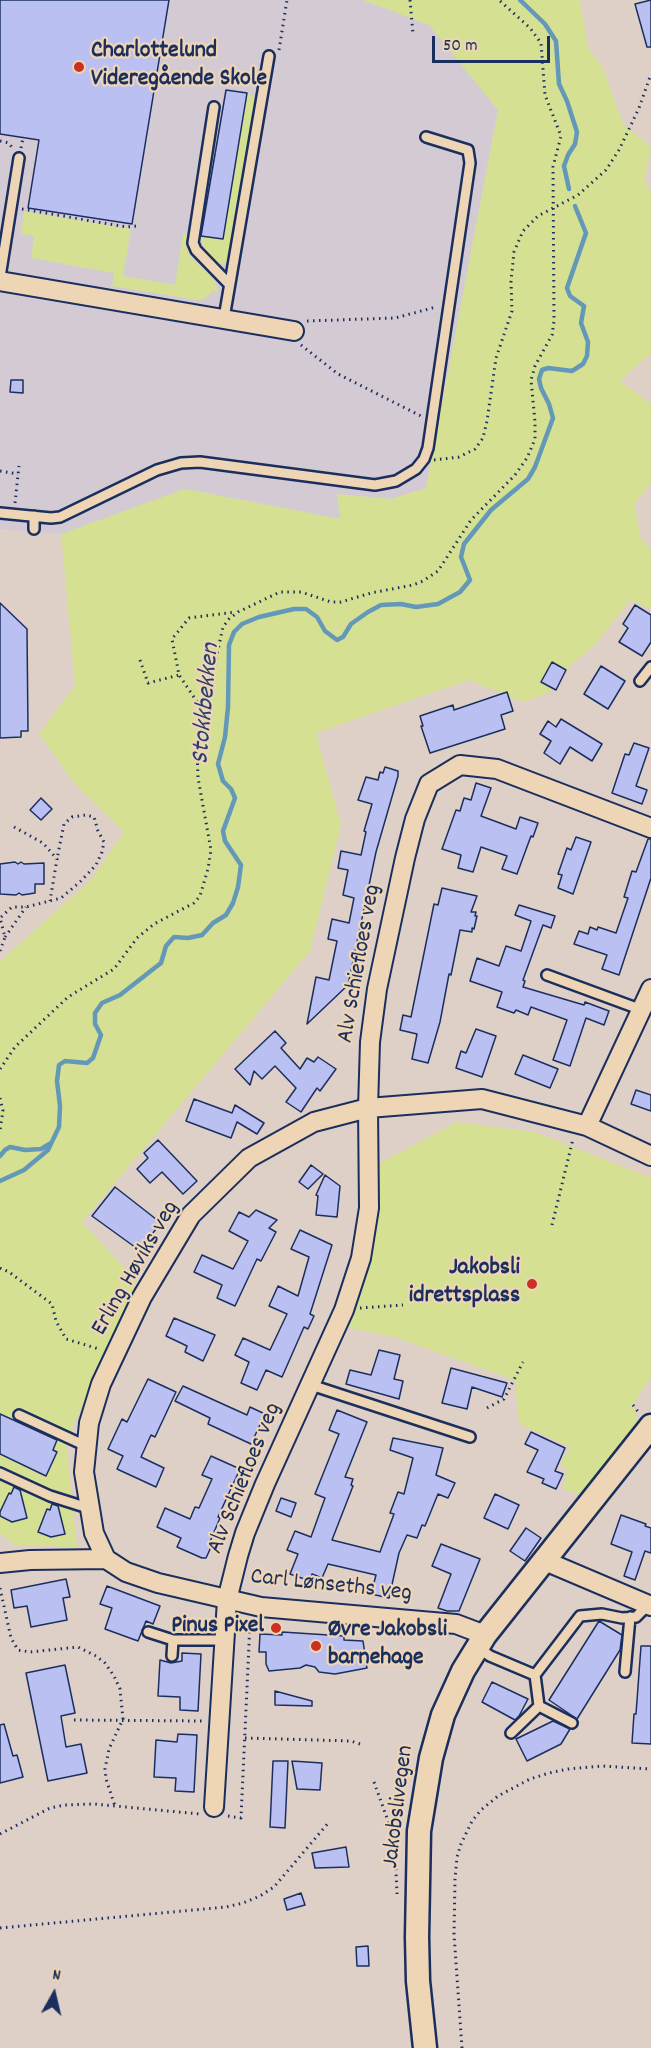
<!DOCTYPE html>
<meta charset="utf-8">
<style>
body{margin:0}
#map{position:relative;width:651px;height:2048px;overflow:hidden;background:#decfc7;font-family:Dekko,sans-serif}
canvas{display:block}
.north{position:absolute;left:24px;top:1964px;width:60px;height:60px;-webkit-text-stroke:4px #edd5b5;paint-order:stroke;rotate:8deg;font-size:16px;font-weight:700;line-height:24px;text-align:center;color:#1b2f5e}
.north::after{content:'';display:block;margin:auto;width:21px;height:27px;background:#1b2f5e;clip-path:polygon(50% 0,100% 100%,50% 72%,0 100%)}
.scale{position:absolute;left:432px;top:36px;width:118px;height:27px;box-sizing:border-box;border:3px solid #1b2f5e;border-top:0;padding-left:8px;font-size:18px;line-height:21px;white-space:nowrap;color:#1b2f5e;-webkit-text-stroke:4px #edd5b5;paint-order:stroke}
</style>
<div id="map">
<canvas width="651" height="2048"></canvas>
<div class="north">N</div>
<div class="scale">50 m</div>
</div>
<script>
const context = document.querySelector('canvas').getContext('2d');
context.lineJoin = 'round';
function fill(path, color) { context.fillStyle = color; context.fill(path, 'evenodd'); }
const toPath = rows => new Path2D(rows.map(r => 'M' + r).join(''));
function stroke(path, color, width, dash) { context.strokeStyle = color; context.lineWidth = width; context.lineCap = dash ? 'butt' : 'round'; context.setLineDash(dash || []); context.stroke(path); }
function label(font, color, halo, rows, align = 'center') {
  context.font = font + ' Dekko,sans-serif'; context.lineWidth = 4.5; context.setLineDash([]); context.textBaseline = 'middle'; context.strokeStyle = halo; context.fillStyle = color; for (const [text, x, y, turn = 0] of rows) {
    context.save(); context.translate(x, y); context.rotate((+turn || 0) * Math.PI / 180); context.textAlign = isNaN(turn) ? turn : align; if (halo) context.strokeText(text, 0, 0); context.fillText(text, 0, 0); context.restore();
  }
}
fill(toPath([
 [0,0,363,0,429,25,498,110,426,488,390,499,338,494,341,519,185,489,61,534,0,529]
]), '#d4cad4');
fill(toPath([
 [363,0,580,0,588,48,603,68,623,124,651,147,644,180,651,192,651,353,620,381,651,404,651,483,635,503,640,537,651,550,651,609,630,600,593,647,575,661,548,693,523,702,469,680,316,733,341,825,310,951,82,1222,137,1281,66,1442,77,1547,15,1545,0,1533,0,961,91,880,124,832,75,784,39,734,75,685,61,534,185,489,340,519,337,494,390,499,426,488,498,110,429,25],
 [247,93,253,96,255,103,229,259,226,263,222,264,216,263,208,254,202,244,201,236,223,239],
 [24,211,131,229,123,276,175,285,183,233,187,234,186,245,189,255,215,281,218,293,213,291,204,299,197,300,112,286,114,273,31,258,34,236,21,234],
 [457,1122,535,1132,651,1178,651,1377,633,1405,639,1423,583,1496,563,1489,567,1470,560,1464,570,1447,519,1424,515,1380,394,1337,349,1328,376,1227,380,1163]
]), '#d5e093');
stroke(toPath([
 [520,0,545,24,556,41,559,84,567,101,577,132,575,144,568,155,564,166,569,189],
 [0,1156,5,1150,10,1147,25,1150,41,1149,51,1143],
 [0,1181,24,1170,48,1150,59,1127,60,1106,57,1081,59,1065,65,1061,87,1063,93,1058,101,1035,95,1024,95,1013,102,1003,120,995,161,963,166,946,174,937,188,938,202,935,213,923,226,915,233,903,238,887,241,865,225,841,223,831,235,798,231,789,223,781,218,764,225,737,228,707,229,645,234,632,242,624,259,617,294,609,306,609,317,617,325,631,337,640,343,637,351,624,368,612,381,605,401,604,416,607,438,604,460,592,470,580,461,557,464,544,491,510,528,479,535,467,553,418,549,404,541,388,539,379,542,370,548,368,572,371,583,364,587,356,588,342,581,323,584,306,570,296,567,288,586,233,575,206]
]), '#6398b8', 4.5);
const building = toPath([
 [0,0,169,0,132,224,28,208,39,140,0,134,0,0],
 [651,0,651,47,647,47,635,4,651,0],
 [226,90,247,93,223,239,201,236,226,90],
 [11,380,23,380,23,393,10,392,11,380],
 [0,603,27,629,28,731,21,731,21,737,0,738,0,603],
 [635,605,651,615,651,642,642,656,619,642,628,628,623,624,635,605],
 [552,662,566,670,556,690,541,682,552,662],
 [601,666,625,681,608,709,584,694,601,666],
 [507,692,513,711,501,715,505,729,430,753,421,726,423,726,420,716,453,705,454,710,507,692],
 [561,719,602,744,592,761,570,747,560,764,544,753,551,741,540,734,548,721,556,727,561,719],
 [634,743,649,748,636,786,647,790,642,804,612,793,625,754,629,755,634,743],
 [385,767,398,771,398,776,376,852,348,985,307,1024,316,977,329,980,337,941,328,939,332,919,349,923,354,898,343,895,348,870,338,868,341,851,361,855,366,832,364,831,372,804,358,800,366,777,378,780,380,772,383,773,385,767],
 [476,783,491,788,481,816,516,829,520,817,538,823,533,837,531,836,517,874,502,869,507,856,481,847,473,872,458,868,461,855,442,849,456,810,460,811,464,798,471,800,476,783],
 [41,798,52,809,41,820,30,810,41,798],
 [576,837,591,842,573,894,558,888,562,875,558,874,567,848,571,850,576,837],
 [648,839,651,839,651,878,619,975,602,969,607,955,574,944,579,931,588,934,590,927,597,930,598,927,616,933,628,898,624,897,632,871,636,872,648,839],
 [15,862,18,864,21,862,24,864,44,863,44,884,35,884,35,893,22,895,19,893,16,895,0,894,0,864,15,862],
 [442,888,477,896,471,912,476,912,475,916,477,916,474,929,472,928,472,932,460,930,451,975,449,974,440,1022,428,1063,412,1059,417,1034,400,1030,403,1015,411,1017,434,904,438,905,442,888],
 [519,905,555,916,551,928,543,925,523,980,525,981,523,987,584,1005,585,1002,609,1011,604,1025,586,1018,570,1066,553,1060,567,1020,531,1007,528,1015,516,1010,514,1013,497,1007,502,992,470,981,477,958,499,966,506,946,521,951,531,921,515,915,519,905],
 [476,1029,496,1036,482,1077,456,1068,461,1051,466,1053,476,1029],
 [275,1031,286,1043,281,1048,300,1069,307,1058,314,1062,318,1057,336,1069,320,1091,317,1088,301,1112,286,1102,296,1088,275,1066,262,1079,254,1071,250,1085,235,1069,275,1031],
 [523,1055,558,1069,550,1088,515,1074,523,1055],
 [636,1090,651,1095,651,1111,631,1104,636,1090],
 [194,1099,232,1113,235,1105,264,1123,257,1134,237,1122,231,1138,186,1121,194,1099],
 [158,1140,197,1181,183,1194,162,1172,150,1183,137,1169,148,1158,144,1153,158,1140],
 [311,1165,323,1174,308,1189,299,1182,311,1165],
 [325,1175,340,1186,337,1217,316,1215,318,1196,316,1195,325,1175],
 [115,1187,161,1223,139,1250,92,1216,115,1187],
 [256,1210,277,1220,269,1228,276,1232,261,1261,257,1259,235,1306,217,1298,222,1285,194,1272,202,1255,233,1269,248,1241,229,1231,239,1212,249,1217,256,1210],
 [300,1230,332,1245,310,1314,314,1316,308,1329,304,1327,282,1377,266,1370,257,1390,241,1383,249,1362,235,1355,243,1338,270,1350,287,1314,269,1306,278,1286,298,1296,309,1257,291,1249,300,1230],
 [174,1318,215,1335,203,1361,185,1352,187,1346,166,1336,174,1318],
 [379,1350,400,1355,394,1379,403,1381,399,1399,346,1384,350,1370,371,1375,379,1350],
 [451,1368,507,1383,502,1397,472,1387,467,1409,442,1403,451,1368],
 [148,1379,176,1392,155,1437,151,1435,141,1457,164,1468,156,1487,117,1469,123,1456,108,1449,122,1419,127,1422,148,1379],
 [183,1386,247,1415,250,1407,265,1414,251,1444,208,1424,210,1418,175,1401,183,1386],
 [337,1410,367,1422,345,1477,353,1479,351,1485,353,1486,332,1540,380,1552,394,1514,390,1513,398,1492,404,1494,413,1458,390,1450,393,1438,443,1448,436,1475,455,1483,448,1498,438,1494,425,1526,422,1525,417,1538,407,1535,399,1553,389,1598,371,1594,376,1575,328,1564,322,1578,312,1574,310,1581,290,1574,298,1554,287,1550,295,1531,311,1537,325,1498,315,1494,339,1434,329,1430,337,1410],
 [0,1414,57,1440,53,1450,57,1452,46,1476,0,1454,0,1414],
 [531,1432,565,1448,555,1471,563,1474,556,1489,542,1483,544,1479,527,1472,538,1450,525,1444,531,1432],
 [211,1456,240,1469,218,1517,220,1518,209,1544,212,1545,206,1558,202,1558,177,1547,181,1538,157,1527,165,1508,190,1519,195,1507,199,1508,212,1479,202,1475,211,1456],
 [14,1487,20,1490,27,1518,12,1522,0,1516,0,1512,9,1493,11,1494,14,1487],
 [495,1494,519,1505,508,1529,484,1518,495,1494],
 [281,1498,296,1503,291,1517,276,1511,281,1498],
 [52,1504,58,1506,65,1534,51,1537,38,1532,47,1509,50,1510,52,1504],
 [621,1515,646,1524,645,1526,651,1528,651,1553,645,1551,635,1580,624,1576,632,1552,611,1544,621,1515],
 [526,1528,541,1538,525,1561,510,1551,526,1528],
 [441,1544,480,1559,459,1611,447,1611,438,1608,451,1574,432,1566,441,1544],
 [66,1579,70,1597,63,1598,67,1620,31,1627,27,1606,14,1608,11,1590,66,1579],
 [107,1586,160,1606,153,1624,146,1621,138,1641,105,1629,112,1608,100,1604,107,1586],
 [599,1621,622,1635,620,1650,577,1719,549,1700,599,1621],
 [282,1632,344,1636,344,1640,363,1641,367,1668,335,1674,319,1672,315,1667,306,1665,300,1668,269,1671,266,1664,266,1652,259,1652,260,1634,282,1635,282,1632],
 [641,1646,651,1646,651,1744,632,1743,634,1714,636,1714,641,1646],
 [182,1653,201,1654,198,1711,180,1710,180,1697,158,1696,160,1660,171,1663,182,1661,182,1653],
 [65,1665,75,1713,61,1716,66,1747,81,1744,87,1773,48,1781,26,1673,65,1665],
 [492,1682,528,1699,519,1716,515,1720,482,1702,492,1682],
 [275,1691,312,1701,312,1706,275,1705,275,1691],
 [553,1721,570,1729,561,1744,527,1761,516,1739,553,1721],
 [4,1724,13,1756,17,1755,23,1777,0,1783,0,1725,4,1724],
 [178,1734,197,1735,194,1792,175,1791,176,1778,154,1777,156,1740,177,1742,178,1734],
 [273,1761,288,1761,285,1828,270,1827,273,1761],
 [292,1761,322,1763,320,1790,297,1789,292,1761],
 [346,1847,349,1867,315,1868,312,1853,346,1847],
 [301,1893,305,1905,287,1910,284,1899,301,1893],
 [368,1946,369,1966,357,1966,356,1947,368,1946]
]);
fill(building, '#bbc0f2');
stroke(building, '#1b2f5e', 1.5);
const service = toPath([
 [214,107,193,243,196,250,229,284],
 [0,277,19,158],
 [224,318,269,56],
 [0,513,51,518,60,517,157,470,181,463,200,462,375,485,396,481,416,469,424,459,428,448,470,163,468,150,426,137],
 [34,529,34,516],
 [640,681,651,667],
 [547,975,642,1010],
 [311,1385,470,1437],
 [19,1415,86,1446],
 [0,1473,50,1496,88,1508],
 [148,1632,173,1640,224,1640],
 [479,1648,490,1656,535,1675,580,1616,602,1614,622,1618,636,1617,648,1605],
 [172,1656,173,1640],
 [625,1672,630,1617],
 [539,1706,572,1723],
 [511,1733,539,1706,535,1675]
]);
const minor = toPath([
 [0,281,294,331],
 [587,1126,651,989],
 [106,1559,94,1533,84,1472,89,1423,101,1384,142,1297,191,1215,249,1158,314,1122,368,1108,482,1099,587,1126,651,1156],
 [106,1559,126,1572,158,1583,261,1607,456,1624,485,1635],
 [545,1561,651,1606],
 [0,1563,30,1560,106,1559],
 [214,1807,227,1600,238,1556,245,1533,265,1484,344,1310,361,1258,369,1208,368,1108,370,1042,377,989,405,858,415,819,429,784,460,765,497,769,651,828]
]);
const tertiary = toPath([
 [425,2048,418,1981,417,1937,419,1831,431,1758,443,1715,463,1671,485,1635,651,1426]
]);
stroke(service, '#1b2f5e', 14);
stroke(minor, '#1b2f5e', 22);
stroke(tertiary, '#1b2f5e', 27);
stroke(toPath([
 [410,0,413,34],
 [279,50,287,0],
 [0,141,9,143,13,149],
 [21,148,23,138],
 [22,209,127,227,137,226],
 [307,321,395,318,436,307],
 [301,345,338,374,421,416],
 [434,460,459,457,475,449,483,438,487,421,496,358,512,311,511,281,514,252,523,231,538,216,578,195,606,170,619,150,639,108,651,74],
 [0,471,18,474],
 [15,503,19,466],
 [140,660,148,683,179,675],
 [204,712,179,675,172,639,189,618,236,612],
 [14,827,43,843,57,859,50,901],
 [5,937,26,907],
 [0,951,5,937,0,918,12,907,26,907,61,898,80,882,96,865,102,852,104,842,98,831,94,817,86,815,72,817,64,824,57,859],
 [0,1069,15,1047,68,997,114,969,137,938,154,924,194,903,200,896,208,869,211,850,198,778,197,746,223,627,229,619,238,612,280,592,301,592,331,602,341,602,371,593,413,585,423,581,438,571,471,520,515,475,527,458,535,439,535,422,531,380,535,366,552,335,554,321,553,167,561,136,545,95,541,43,530,28,499,0],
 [0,1098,3,1111,0,1130],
 [552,1225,573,1139],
 [0,1268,9,1272,52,1304,56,1321,66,1339,99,1349],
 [360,1308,403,1305],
 [633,1405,639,1413],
 [487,1408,504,1399,523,1362],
 [0,1588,11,1638,18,1650,30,1652,78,1647,96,1656,105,1663,114,1676,120,1689,123,1719,109,1749,105,1769,106,1779,115,1806],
 [74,1720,202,1721],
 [245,1738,351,1741,360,1744],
 [374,1782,392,1832,395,1850,397,1894],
 [228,1816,241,1818,250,1622],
 [0,1834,50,1808,65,1805,94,1804,200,1814],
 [0,1928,226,1907,243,1903,260,1896,274,1887,329,1822],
 [462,2048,454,1934,455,1879,457,1857,461,1844,472,1821,481,1810,498,1796,530,1779,549,1773,568,1769,602,1766,651,1769]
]), '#1b2f5e', 3, [1.5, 4.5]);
stroke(service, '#edd5b5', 9);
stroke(minor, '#edd5b5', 18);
stroke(tertiary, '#edd5b5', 22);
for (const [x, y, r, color] of [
 [79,67,6,"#c8321e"],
 [532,1284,6,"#c8321e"],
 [276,1628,6,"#c8321e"],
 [316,1646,6,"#c8321e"]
]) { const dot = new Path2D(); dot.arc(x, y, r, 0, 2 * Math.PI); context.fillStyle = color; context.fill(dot); stroke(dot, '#edd5b5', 2); }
label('bold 24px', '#1b2f5e', '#edd5b5', [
 ["Charlottelund",91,53],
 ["Videregående Skole",91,81],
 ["Jakobsli",520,1270,"right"],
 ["idrettsplass",520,1298,"right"],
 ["Pinus Pixel",264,1628,"right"],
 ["Øvre Jakobsli",328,1632],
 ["barnehage",328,1660]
], 'left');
label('24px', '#1b2f5e', '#edd5b5', [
 ["Alv Schiefloes veg",361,964,-80],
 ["Erling Høviks veg",137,1269,-60],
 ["Alv Schiefloes veg",246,1479,-68],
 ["Carl Lønseths veg",331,1587,6],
 ["Jakobslivegen",400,1807,-83]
]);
label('italic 26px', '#27406d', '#edd5b5', [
 ["Stokkbekken",208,704,-85]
]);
</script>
